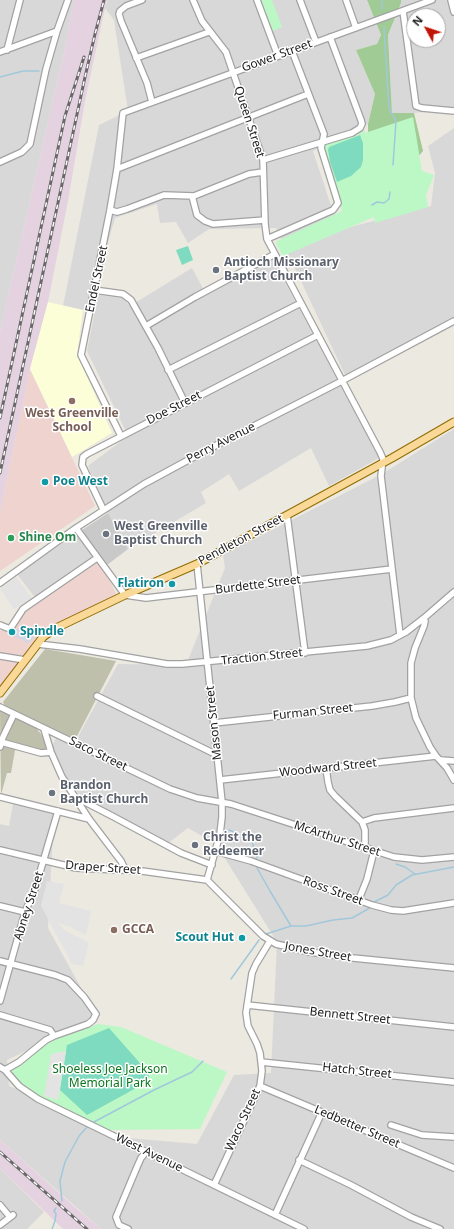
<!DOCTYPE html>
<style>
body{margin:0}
#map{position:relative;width:454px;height:1229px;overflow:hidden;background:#ece9e0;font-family:"Noto Sans",sans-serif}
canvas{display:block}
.north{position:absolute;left:406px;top:8px;width:40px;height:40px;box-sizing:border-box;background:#fff;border:1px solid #a4a4a4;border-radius:50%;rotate:310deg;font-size:11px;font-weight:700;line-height:16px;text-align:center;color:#1b1b1b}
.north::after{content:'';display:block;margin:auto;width:14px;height:18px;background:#c21404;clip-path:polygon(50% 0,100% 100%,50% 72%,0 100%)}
</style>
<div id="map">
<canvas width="454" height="1229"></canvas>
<div class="north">N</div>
</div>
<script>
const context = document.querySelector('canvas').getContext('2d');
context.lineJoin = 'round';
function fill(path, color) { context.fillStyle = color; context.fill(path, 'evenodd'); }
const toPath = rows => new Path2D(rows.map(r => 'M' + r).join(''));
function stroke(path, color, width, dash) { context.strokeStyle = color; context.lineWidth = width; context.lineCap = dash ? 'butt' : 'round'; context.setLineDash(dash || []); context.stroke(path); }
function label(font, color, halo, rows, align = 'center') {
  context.font = font + ' "Noto Sans",sans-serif'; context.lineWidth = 3; context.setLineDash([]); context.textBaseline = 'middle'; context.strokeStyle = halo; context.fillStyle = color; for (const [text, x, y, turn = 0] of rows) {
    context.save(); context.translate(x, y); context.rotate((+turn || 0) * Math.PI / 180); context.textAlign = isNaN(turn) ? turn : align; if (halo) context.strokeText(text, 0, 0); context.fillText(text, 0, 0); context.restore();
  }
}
fill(toPath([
 [0,0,74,0,64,53,0,332],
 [108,0,367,0,381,35,377,44,356,50,375,94,368,124,313,151,339,230,431,206,435,173,428,146,454,128,454,324,346,377,276,228,209,229,188,243,176,222,160,223,157,204,115,218,88,311,63,306,99,125,128,111,114,20,105,8],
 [401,0,454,0,454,109,414,113,392,113,388,35,401,3],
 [414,16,438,16,438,40,414,40],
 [273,260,379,458,329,486,311,448,239,491,229,474,201,492,206,503,128,549,108,513,88,466,128,436,87,351,98,295,122,298,130,306,192,268,206,294],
 [454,429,454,1229,101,1229,0,1140,0,824,9,826,13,804,54,813,48,928,97,1017,7,1060,9,1086,128,1138,197,1144,234,1075,271,1073,277,942,216,844,188,828,167,844,81,796,65,778,52,746,57,736,74,744,118,664,186,665,225,568,223,555,382,474],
 [79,532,99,561,37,600,17,574],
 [0,1168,44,1212,27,1229,0,1229]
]), '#d9d8d8');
fill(toPath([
 [30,369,95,506,0,571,0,513],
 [99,561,117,595,37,638,0,688,0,631,37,600]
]), '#eed3cf');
fill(toPath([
 [74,0,108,0,105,8,85,101,68,201,48,302,30,369,0,513,0,332,64,53],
 [0,1140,77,1209,101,1229,63,1229,0,1168]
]), '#e5d2e0');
fill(toPath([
 [48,302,83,310,77,354,112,433,72,457,30,369]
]), '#fbfed7');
fill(toPath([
 [108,513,128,549,107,565,79,532]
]), '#c9c9c9');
fill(toPath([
 [45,649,116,661,75,740,5,706,3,702],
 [0,711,35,727,41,734,47,747,43,751,16,745,11,773,7,773,1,795]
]), '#bfc0ac');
fill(toPath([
 [367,0,401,0,401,3,388,35,392,113,414,113,423,151,410,166,368,132,368,124,375,94,356,50,377,44,381,35]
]), '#a1cb95');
fill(toPath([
 [260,0,272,0,282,27,272,31],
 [413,117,422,171,434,175,426,195,428,207,375,223,374,217,283,256,276,244,277,241,342,211,330,174,324,150,325,146,327,144,358,135,364,129,365,133],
 [98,1024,121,1027,227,1072,200,1129,108,1130,41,1099,17,1081,11,1072,37,1051,57,1038]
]), '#bcf8c6');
fill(toPath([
 [360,135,363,143,363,160,361,167,351,176,337,182,330,162,328,150,329,147],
 [188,246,193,260,182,265,176,250],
 [109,1028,139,1062,149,1075,147,1082,87,1115,60,1090,67,1045]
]), '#7edbbf');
fill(toPath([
 [16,577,32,598,14,609,0,589],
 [47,881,64,884,59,903,91,911,86,935,68,926,58,923,64,930,89,943,83,966,72,964,41,906],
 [66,1051,58,1100,44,1096,51,1054]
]), '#e3e3e3');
fill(toPath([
 [13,627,35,637,28,643,9,634]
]), '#d6d5e2');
stroke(toPath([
 [382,9,382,0],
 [384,27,389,108,396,121,393,165],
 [0,77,23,71,39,71],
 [372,205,377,202,384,203,389,199,390,192],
 [229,830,243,836,252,842,257,856,256,859],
 [396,864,405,867,415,874],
 [257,868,270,891,291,926],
 [372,903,388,895,396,885,412,875,454,867],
 [266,934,291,926,306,926,333,920,352,918,368,909,370,906],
 [231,979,259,940],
 [92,1123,154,1090,192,1072,203,1061],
 [62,1201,60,1181,65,1162,79,1136,89,1125],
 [52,1229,55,1221,56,1214,54,1211,56,1208]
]), '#a1c8da', 1.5);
const minor = toPath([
 [142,0,126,6,120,11,119,14,121,21,147,83,152,102],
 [193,0,202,21,226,52,263,160,265,224,267,239,380,452,383,459,381,476,400,635],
 [257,0,278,56],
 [300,0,316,42],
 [346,0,356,28],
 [451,0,454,12],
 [403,11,416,106,422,108,454,111],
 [7,50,20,0],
 [0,52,57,31],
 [136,58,209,32],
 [263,160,352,133,360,128,362,124,361,120,330,37],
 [0,162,22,152,30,144,46,69,57,31,68,0],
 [117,169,308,94],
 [192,196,197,215,205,221,213,224,265,220],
 [110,210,117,212,127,209,164,195,194,196,249,174,263,172],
 [267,239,333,210,338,203,321,148,324,134,292,51],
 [94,290,123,294,131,300,158,348,185,403],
 [146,326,195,297,275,254],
 [168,370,301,303],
 [121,436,81,355,110,210,117,169,123,113,432,0],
 [103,509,82,465,83,457,87,454,318,335],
 [287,515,305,653],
 [76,528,125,595,146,598,392,569],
 [197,564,222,802,222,817,220,834,207,880],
 [0,583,76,528,144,484,203,452,336,384,454,321],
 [424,618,425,621,424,626,415,648,411,663,411,698,416,718,430,747,436,756,447,768,454,780],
 [0,625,10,629,23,609,97,558],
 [38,644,80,649,167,664,182,664,367,646,391,640,406,632,424,618,454,592],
 [0,656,25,660],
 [97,696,217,755],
 [0,707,170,789,197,798,231,804,394,857,422,860,454,857],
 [214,723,372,706,395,702,411,698],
 [44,729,51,752,62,777,89,819,121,861,125,869],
 [1,742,41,753,51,752],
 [0,747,3,737,14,714],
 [441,760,454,761],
 [326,768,328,782,330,790,335,796,362,822,365,830,365,848],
 [220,780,436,756],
 [0,797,89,819],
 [77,800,85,802,114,817,181,853,212,865],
 [362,822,374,818,454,808],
 [0,850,76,868,142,871,207,880],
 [215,851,251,861,372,905,391,910,403,911,454,903],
 [207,880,263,936,276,944,310,952,353,958,454,968],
 [359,899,367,879,374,851],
 [0,906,25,912],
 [0,961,55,975,68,980,84,997,96,1014,93,1020,88,1024,54,1036,50,1030,0,1015],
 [0,1001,25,912,35,889,58,811],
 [247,1005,454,1027],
 [261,1062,454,1082],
 [0,1067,5,1070,19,1086,38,1099,304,1229],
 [5,1070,19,1062,46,1040,54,1036],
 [260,1086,454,1168],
 [391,1125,422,1135,454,1137],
 [299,1160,351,1185,411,1217,440,1229],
 [214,1185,260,1086,262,1071,260,1053,257,1044,248,1026,246,1013,252,973,256,964,270,941],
 [0,1205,10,1217],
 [275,1215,322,1112],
 [0,1225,13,1215],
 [128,1229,119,1225,116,1217,137,1167,141,1158,146,1152]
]);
const major = toPath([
 [0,693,43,637,54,629,125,595,197,564,392,458,454,422]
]);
stroke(minor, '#a2a2a2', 8);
stroke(major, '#8f6c03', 9);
stroke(minor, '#fff', 5.5);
stroke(major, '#fad898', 7);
const rail = toPath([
 [0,418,65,116,84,57],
 [0,473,85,77,95,34,104,0],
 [0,1152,87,1229]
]);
stroke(rail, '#696969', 3);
stroke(rail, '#fff', 1.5, [4.5]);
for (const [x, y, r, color] of [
 [216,270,4,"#6b7280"],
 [72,401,4,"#8d6e63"],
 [45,482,4,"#0f9aa8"],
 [106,534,4,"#6b7280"],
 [11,538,4,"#2e9e5b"],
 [172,584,4,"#0f9aa8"],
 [12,632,4,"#0f9aa8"],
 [52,793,4,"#6b7280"],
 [195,845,4,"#6b7280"],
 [114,930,4,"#8d6e63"],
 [242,938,4,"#0f9aa8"]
]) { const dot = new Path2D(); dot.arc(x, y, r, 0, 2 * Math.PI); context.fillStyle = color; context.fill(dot); stroke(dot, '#fff', 1.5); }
label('12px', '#1b1b1b', '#fff', [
 ["Gower Street",277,56,-20],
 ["Queen Street",249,122,72],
 ["Endel Street",97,279,-78],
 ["Doe Street",174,408,-27],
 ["Perry Avenue",221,443,-27],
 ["Pendleton Street",241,540,-28],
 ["Burdette Street",258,585,-7],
 ["Traction Street",262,657,-6],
 ["Furman Street",313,712,-6],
 ["Mason Street",214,723,-96],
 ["Saco Street",98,754,26],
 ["Woodward Street",328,768,-6],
 ["McArthur Street",337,839,18],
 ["Draper Street",103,868,4],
 ["Ross Street",333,891,20],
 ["Abney Street",29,906,-72],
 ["Jones Street",318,952,10],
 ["Bennett Street",350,1016,6],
 ["Hatch Street",357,1071,6],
 ["Waco Street",243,1120,-65],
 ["Ledbetter Street",357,1127,23],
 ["West Avenue",149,1153,26]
]);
label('bold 12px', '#5b616d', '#fff', [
 ["Antioch Missionary",224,263],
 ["Baptist Church",224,277],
 ["West Greenville",114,527],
 ["Baptist Church",114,541],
 ["Brandon",60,786],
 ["Baptist Church",60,800],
 ["Christ the",203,838],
 ["Redeemer",203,852]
], 'left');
label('bold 12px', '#785e54', '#fff', [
 ["West Greenville",72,414],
 ["School",72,428],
 ["GCCA",122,930,"left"]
]);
label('bold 12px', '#0d838f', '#fff', [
 ["Poe West",53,482],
 ["Flatiron",164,584,"right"],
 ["Spindle",20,632],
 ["Scout Hut",234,938,"right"]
], 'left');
label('bold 12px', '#27864d', '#fff', [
 ["Shine Om",19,538]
], 'left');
label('12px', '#0d751e', '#fff', [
 ["Shoeless Joe Jackson",110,1070],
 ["Memorial Park",110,1084]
]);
</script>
